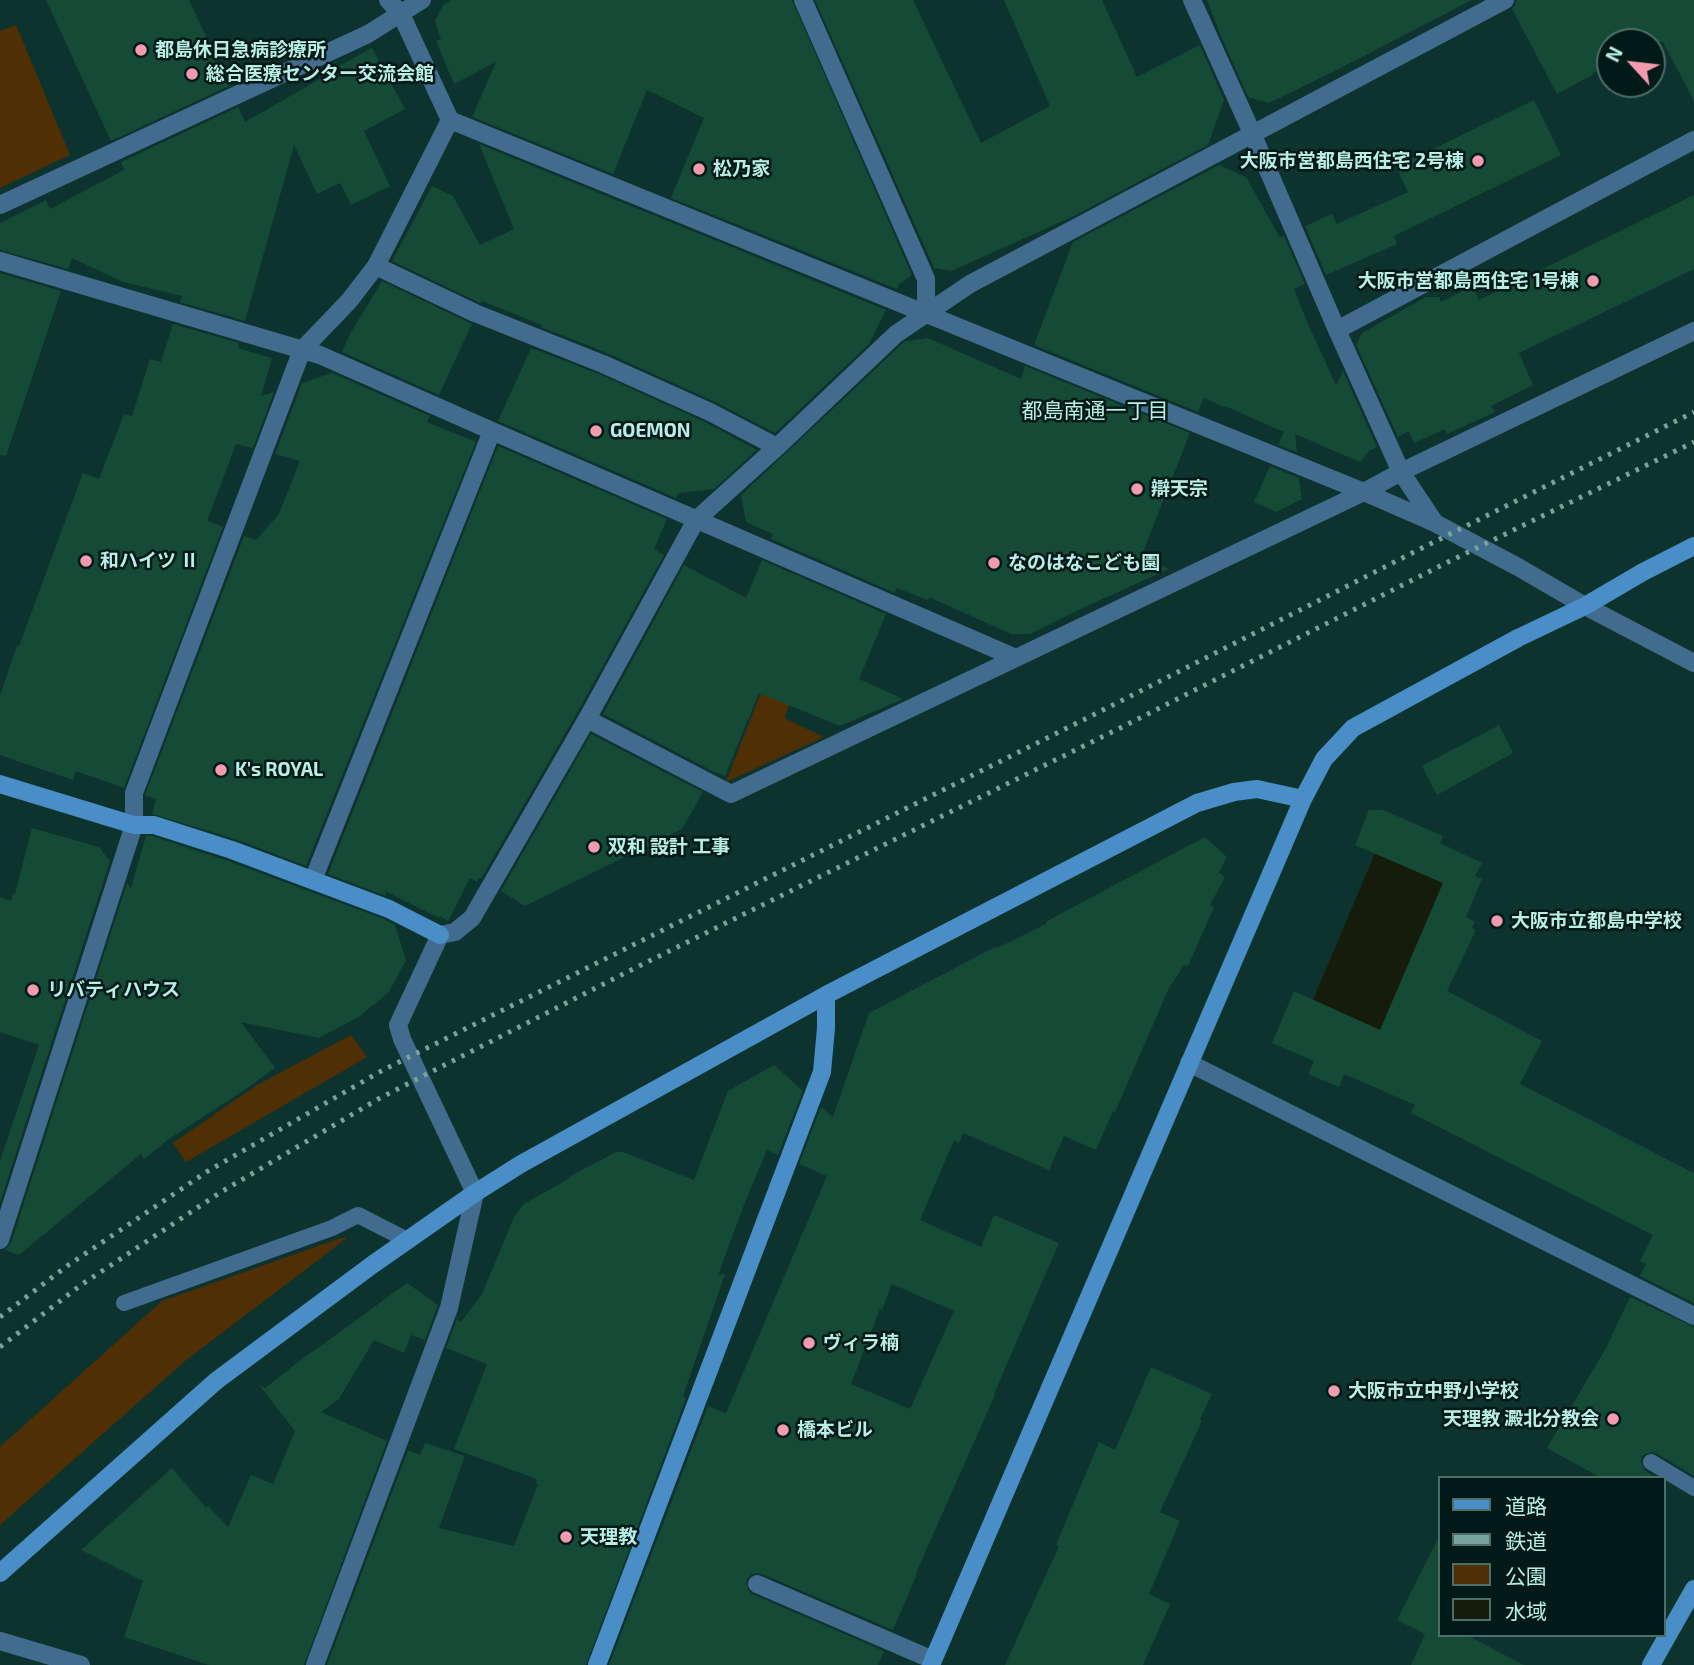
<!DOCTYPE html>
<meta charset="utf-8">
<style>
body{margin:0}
#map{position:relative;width:1694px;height:1665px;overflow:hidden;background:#0d332f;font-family:"Exo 2","Noto Sans JP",sans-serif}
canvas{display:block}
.legend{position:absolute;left:1438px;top:1476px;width:228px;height:161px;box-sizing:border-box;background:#011917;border:2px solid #4b6e69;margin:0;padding:9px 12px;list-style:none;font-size:21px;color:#b9ede5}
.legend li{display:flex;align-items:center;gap:14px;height:35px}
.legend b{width:35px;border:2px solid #4b6e69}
.north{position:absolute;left:1596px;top:28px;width:70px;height:70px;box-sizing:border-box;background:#011917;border:2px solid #4b6e69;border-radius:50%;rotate:297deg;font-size:19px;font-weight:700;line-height:28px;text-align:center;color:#b9ede5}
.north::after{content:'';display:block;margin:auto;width:24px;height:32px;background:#f29aae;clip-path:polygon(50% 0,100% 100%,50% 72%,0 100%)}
</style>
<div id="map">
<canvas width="1694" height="1665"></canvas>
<ul class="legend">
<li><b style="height:9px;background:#498ec6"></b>道路</li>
<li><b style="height:9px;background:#75a49d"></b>鉄道</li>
<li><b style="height:19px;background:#512f04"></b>公園</li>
<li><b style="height:19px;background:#161c0b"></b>水域</li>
</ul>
<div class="north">N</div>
</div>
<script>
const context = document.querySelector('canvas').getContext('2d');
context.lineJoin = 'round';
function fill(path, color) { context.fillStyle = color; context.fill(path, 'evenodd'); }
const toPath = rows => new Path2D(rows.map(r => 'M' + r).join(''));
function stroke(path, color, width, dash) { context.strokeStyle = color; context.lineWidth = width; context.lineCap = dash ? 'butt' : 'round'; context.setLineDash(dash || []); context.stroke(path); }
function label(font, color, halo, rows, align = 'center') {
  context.font = font + ' "Exo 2","Noto Sans JP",sans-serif'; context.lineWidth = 5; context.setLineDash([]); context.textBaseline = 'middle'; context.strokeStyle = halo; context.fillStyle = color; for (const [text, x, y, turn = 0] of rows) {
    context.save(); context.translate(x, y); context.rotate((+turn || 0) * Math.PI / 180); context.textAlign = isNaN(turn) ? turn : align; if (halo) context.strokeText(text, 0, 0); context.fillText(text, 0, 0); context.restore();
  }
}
fill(toPath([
 [16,25,70,155,0,188,0,31],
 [804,670,784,718,824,737,726,782,767,677],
 [351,1035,367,1057,186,1162,173,1143,257,1085],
 [341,1238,347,1238,185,1361,0,1525,0,1447,162,1301]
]), '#512f04');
fill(toPath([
 [1375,853,1443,883,1380,1030,1313,1000]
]), '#161c0b');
fill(toPath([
 [46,0,189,0,229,86,111,141],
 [451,0,792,0,912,275,899,284,897,289,671,198,704,118,647,90,613,174,472,117,496,62,454,84,436,41,441,39,435,21,443,5],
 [815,0,913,0,981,143,1050,106,1004,0,1102,0,1137,77,1200,45,1224,100,1208,145,1074,216,1025,238,951,271,934,268],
 [1207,0,1472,0,1337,70,1269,103,1248,97,1220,34],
 [1516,0,1694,0,1694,101,1663,42,1610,42,1610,63,1593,73,1594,74,1557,94,1512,9,1515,5],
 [372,48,405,109,364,131,390,186,351,205,340,183,317,194,294,145,245,321,180,302,182,296,123,282,72,258,68,269,0,250,0,223,46,200,50,209,124,170,121,162,238,107,245,122,325,76,324,74],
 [1534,100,1561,155,1394,236,1397,244,1326,275,1305,226,1332,214,1337,224,1408,192,1396,167],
 [479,144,886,310,869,344,775,433,715,402,607,353,541,327,542,325,482,301,481,303,480,303,392,261,432,186,453,196,480,245,514,229],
 [1219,165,1246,177,1280,238,1284,236,1305,284,1294,289,1308,324,1336,385,1343,371,1377,447,1369,451,1360,462,1295,434,1297,452,1278,445,1284,432,1225,406,1224,407,1204,398,1198,412,1034,345,1073,242],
 [1694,195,1694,269,1519,353,1533,385,1491,406,1495,412,1447,434,1445,429,1414,443,1409,431,1398,437,1356,345,1362,333,1426,297,1439,297,1441,302,1473,286,1479,300],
 [0,273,61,291,6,456,0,455],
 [382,281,472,324,439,395,342,352,350,334],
 [173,324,239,343,238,348,272,358,261,396,274,392,253,448,236,444,207,521,223,527,124,788,76,771,73,780,0,755,0,695,17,646,19,646,83,473,99,479,124,414,132,416,150,359,161,362],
 [928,338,1021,379,1025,366,1190,433,1141,557,1169,569,1087,606,1030,634,1011,634,929,597,928,600,897,588,895,593,771,539,773,534,746,522,741,495,903,343,906,341],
 [531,348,599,374,705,422,757,450,714,489,679,493,676,498,498,421],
 [332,373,430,416,427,422,476,442,306,866,235,839,152,814,156,799,145,795,244,536,256,540,279,514,300,461,275,454,302,383],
 [498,446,667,519,654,549,664,555,577,713,481,879,479,878,477,882,470,878,448,921,440,916,439,918,385,891,386,896,328,874],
 [1270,466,1299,478,1302,499,1276,512,1254,502],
 [762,560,886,614,859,679,903,699,840,726,759,693,725,776,714,772,603,714,684,565,746,598],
 [1499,725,1513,753,1437,795,1422,766],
 [591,734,703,792,682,829,525,906,501,891],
 [1369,810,1383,810,1443,836,1440,843,1482,863,1475,876,1482,879,1466,917,1475,922,1472,928,1476,930,1447,991,1542,1041,1520,1084,1694,1173,1694,1303,1640,1276,1646,1264,1640,1261,1653,1235,1411,1113,1415,1105,1344,1074,1339,1087,1308,1074,1314,1061,1272,1043,1294,991,1380,1030,1443,883,1355,845],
 [32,828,99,847,110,861,0,1203,0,1161,39,1045,0,1032,0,897,11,901,13,893,15,894],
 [146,836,152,836,228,861,384,919,395,925,406,960,389,992,360,1016,319,1038,241,1022,275,1068,243,1091,169,1139,144,1159,141,1154,19,1255,5,1250,11,1243,127,883,131,888],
 [1205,837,1227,857,1219,873,1225,877,1210,905,1214,907,1188,966,1184,965,1168,990,1115,1112,1113,1111,1096,1150,1064,1136,1049,1170,963,1133,959,1143,954,1140,920,1220,981,1247,994,1215,1059,1243,994,1394,995,1395,916,1573,917,1574,893,1630,762,1574,756,1573,751,1575,746,1580,748,1590,752,1594,884,1651,878,1665,609,1665,708,1406,726,1413,827,1176,799,1164,821,1107,833,1117,869,1013,995,947,997,948,1046,924,1047,921],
 [892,1284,954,1311,910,1409,851,1384,880,1309,882,1310],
 [774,1065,803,1091,778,1155,767,1150,747,1197,718,1275,725,1274,683,1396,686,1398,586,1665,327,1665,408,1450,420,1455,425,1443,465,1456,439,1528,514,1546,538,1484,536,1483,537,1479,454,1449,487,1364,446,1348,457,1319,461,1322,482,1294,514,1217,524,1204,568,1179,567,1178,616,1152,623,1152,694,1180,728,1091],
 [407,1283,438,1305,425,1340,411,1335,404,1353,374,1340,339,1399,321,1412,387,1441,304,1665,209,1665,124,1637,143,1581,81,1550,172,1468,206,1508,208,1506,228,1527,251,1475,273,1484,295,1431,259,1385,265,1388,311,1352,311,1353],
 [1630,1297,1694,1327,1694,1476,1656,1453,1651,1452,1642,1456,1641,1462,1645,1471,1657,1478,1601,1478,1547,1448,1606,1348],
 [1151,1367,1212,1394,1200,1419,1202,1421,1160,1512,1180,1521,1149,1594,1170,1604,1143,1665,1005,1665,1059,1546,1056,1545,1099,1442,1115,1450],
 [1440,1535,1440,1635,1466,1635,1524,1665,1411,1665,1425,1634,1397,1620]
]), '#154a36');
stroke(toPath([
 [124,1303,332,1228,358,1215,407,1240],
 [1651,1462,1694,1488]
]), '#426c8e', 16);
stroke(toPath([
 [388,0,401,14,450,120,1364,492,1435,523,1518,567,1585,606,1694,663],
 [803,0,926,279,926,313],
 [1192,0,1252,133,1337,330,1401,472,1435,523],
 [0,205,368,34,422,0],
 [0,261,320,355,492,431,1016,658],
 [376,266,475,313,603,364,710,412,777,447],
 [1337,330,1694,140],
 [587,719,731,794,1364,492,1401,472,1694,331],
 [313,880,492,431],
 [1189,1063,1694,1316],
 [0,1240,134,825,134,793,302,350,349,301,376,266,450,120],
 [757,1584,933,1660],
 [0,1641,81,1665],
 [315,1665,449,1308,475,1193,402,1039,398,1025,440,935,455,932,472,918,587,719,696,520,777,447,896,334,970,284,1505,0]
]), '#426c8e', 18);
stroke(toPath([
 [0,784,134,825,154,825,232,850,389,909,440,935],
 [0,1573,216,1381,372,1265,475,1193,521,1164,826,995,1197,803,1234,792,1257,789,1303,799],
 [597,1665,822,1072,826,1028,826,995],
 [931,1665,1303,799,1324,759,1353,728,1518,638,1585,606,1643,572,1694,546],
 [1651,1665,1694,1589]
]), '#498ec6', 18);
stroke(toPath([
 [0,1317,67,1266,208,1171,383,1070,1115,704,1422,548,1694,412],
 [0,1347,81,1285,221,1192,380,1098,629,971,1124,726,1450,561,1694,442]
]), '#75a49d', 5, [3.5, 7]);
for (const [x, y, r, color] of [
 [141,50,7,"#f29aae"],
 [192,74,7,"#f29aae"],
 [1478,161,7,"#f29aae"],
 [699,169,7,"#f29aae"],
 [1593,281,7,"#f29aae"],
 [596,431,7,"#f29aae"],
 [1137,489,7,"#f29aae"],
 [86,561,7,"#f29aae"],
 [994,563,7,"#f29aae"],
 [221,770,7,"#f29aae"],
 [594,847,7,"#f29aae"],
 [1497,921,7,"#f29aae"],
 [33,990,7,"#f29aae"],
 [809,1343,7,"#f29aae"],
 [1334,1391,7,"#f29aae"],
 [1613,1419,7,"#f29aae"],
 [783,1430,7,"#f29aae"],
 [566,1537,7,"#f29aae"]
]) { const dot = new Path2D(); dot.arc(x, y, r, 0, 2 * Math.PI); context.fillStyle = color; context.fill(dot); stroke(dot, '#011917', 2.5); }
label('bold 19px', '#b9ede5', '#011917', [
 ["都島休日急病診療所",155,50],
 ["総合医療センター交流会館",206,74],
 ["大阪市営都島西住宅 2号棟",1464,161,"right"],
 ["松乃家",713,169],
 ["大阪市営都島西住宅 1号棟",1579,281,"right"],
 ["GOEMON",610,431],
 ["辯天宗",1151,489],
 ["和ハイツ Ⅱ",100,561],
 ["なのはなこども園",1008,563],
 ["K's ROYAL",235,770],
 ["双和 設計 工事",608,847],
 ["大阪市立都島中学校",1511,921],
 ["リバティハウス",47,990],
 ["ヴィラ楠",823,1343],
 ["大阪市立中野小学校",1348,1391],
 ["天理教 澱北分教会",1599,1419,"right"],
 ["橋本ビル",797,1430],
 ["天理教",580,1537]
], 'left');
label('21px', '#b9ede5', '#011917', [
 ["都島南通一丁目",1095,411]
]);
</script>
